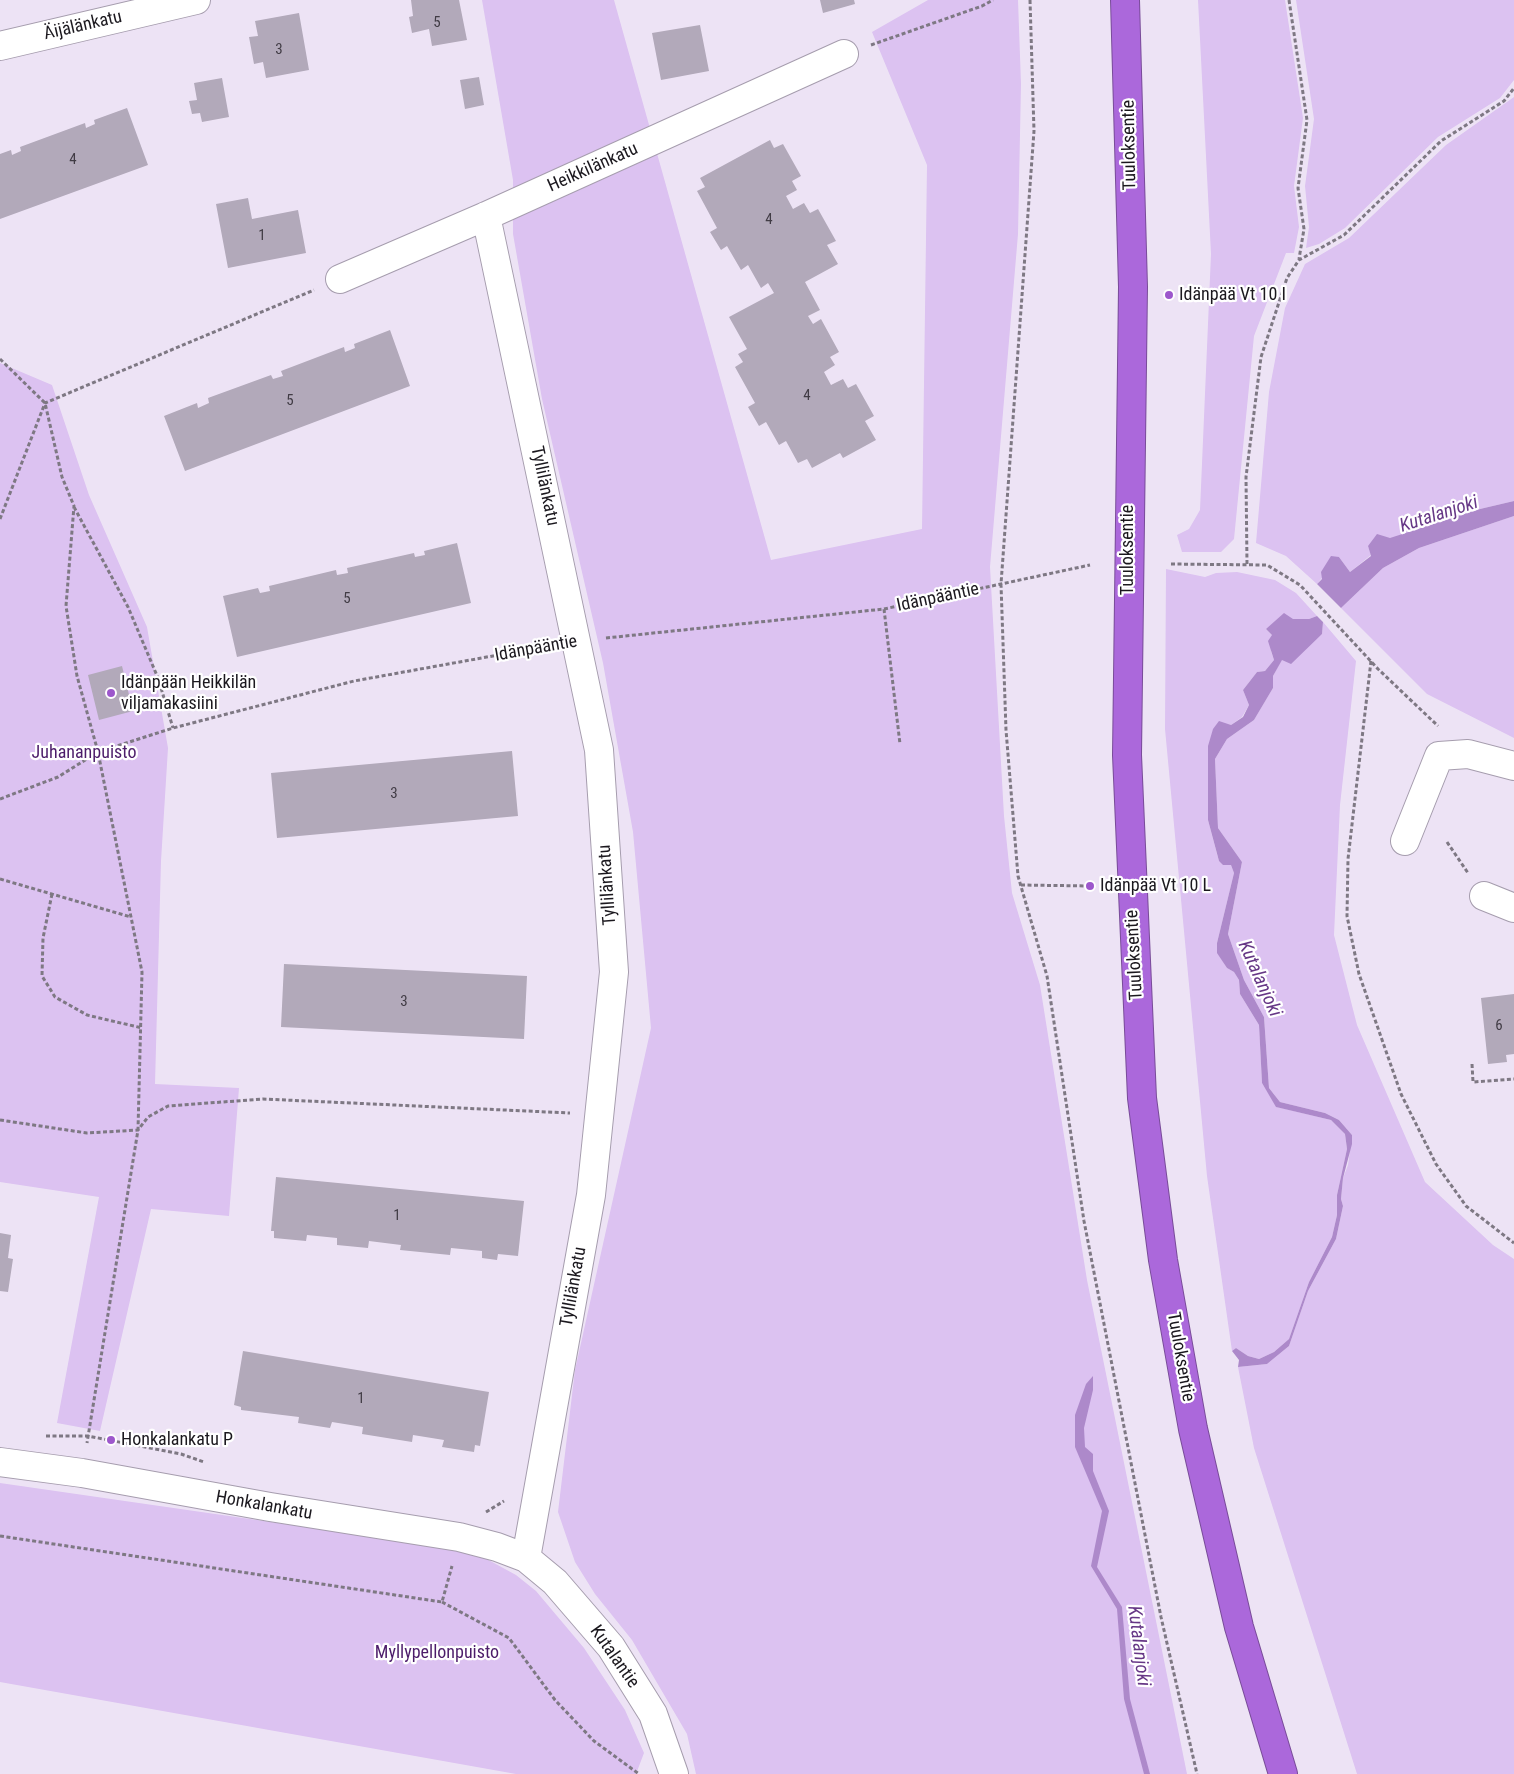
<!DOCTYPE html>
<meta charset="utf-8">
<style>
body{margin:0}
canvas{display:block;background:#ede3f5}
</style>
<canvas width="1514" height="1774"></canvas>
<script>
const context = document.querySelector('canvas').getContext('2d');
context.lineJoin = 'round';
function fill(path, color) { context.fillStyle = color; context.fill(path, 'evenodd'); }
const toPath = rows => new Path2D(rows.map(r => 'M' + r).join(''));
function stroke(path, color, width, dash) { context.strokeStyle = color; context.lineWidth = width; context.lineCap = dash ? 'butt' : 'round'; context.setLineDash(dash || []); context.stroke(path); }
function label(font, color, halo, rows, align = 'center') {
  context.font = font + ' "Roboto Condensed",sans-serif'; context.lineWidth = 4.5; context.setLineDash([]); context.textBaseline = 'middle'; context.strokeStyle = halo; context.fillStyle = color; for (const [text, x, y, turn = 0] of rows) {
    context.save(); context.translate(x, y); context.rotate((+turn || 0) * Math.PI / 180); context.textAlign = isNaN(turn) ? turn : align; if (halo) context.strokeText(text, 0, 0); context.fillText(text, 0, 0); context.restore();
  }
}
fill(toPath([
 [482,0,614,0,771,560,922,529,927,165,872,32,928,0,1018,0,1021,84,1018,234,990,567,1004,816,1012,893,1040,985,1087,1280,1187,1774,696,1774,687,1734,632,1640,595,1594,575,1562,558,1512,575,1370,651,1028,633,832,603,663,542,399,513,234,513,180],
 [1198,0,1285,0,1303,118,1294,186,1299,227,1294,253,1286,253,1254,336,1234,539,1221,552,1182,552,1177,535,1189,529,1200,510,1211,254],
 [1296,0,1514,0,1514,80,1500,98,1438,137,1345,228,1319,244,1306,248,1309,227,1305,186,1314,119],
 [1514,97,1514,501,1480,509,1368,546,1371,555,1350,572,1339,557,1317,584,1286,556,1256,543,1269,392,1285,308,1305,264,1349,238,1446,145],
 [0,363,52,385,89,495,147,627,168,748,161,861,155,1084,239,1088,229,1216,151,1209,100,1431,57,1423,99,1197,0,1182],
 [1514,516,1514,738,1427,694,1341,608,1383,568,1419,548],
 [1166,569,1205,577,1216,573,1237,572,1275,580,1296,593,1317,616,1309,619,1293,619,1266,629,1272,635,1271,651,1274,660,1265,671,1257,672,1243,690,1249,705,1242,717,1231,725,1223,724,1208,773,1208,820,1217,854,1219,861,1231,865,1234,873,1217,943,1218,953,1227,968,1234,972,1239,980,1240,994,1259,1025,1262,1083,1277,1107,1331,1120,1345,1134,1347,1149,1337,1195,1337,1215,1332,1237,1309,1282,1289,1339,1274,1352,1259,1359,1248,1356,1236,1348,1232,1351,1207,1176,1165,729],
 [1323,622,1356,661,1340,805,1334,935,1357,1025,1425,1182,1493,1245,1514,1259,1514,1774,1357,1774,1254,1448,1238,1367,1267,1364,1289,1346,1308,1291,1336,1239,1343,1206,1341,1199,1343,1178,1348,1165,1352,1135,1339,1120,1325,1113,1280,1102,1269,1088,1264,1017,1244,980,1228,934,1242,862,1218,828,1215,759,1227,739,1254,720,1273,688,1273,676,1282,659,1322,634],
 [0,1483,472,1551,516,1575,536,1591,584,1648,625,1710,644,1753,636,1774,516,1774,0,1682]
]), '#dcc2f1');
fill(toPath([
 [1514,501,1514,516,1419,548,1383,568,1341,608,1317,584,1322,579,1321,572,1331,556,1339,557,1350,572,1371,556,1368,546,1377,534,1390,538,1480,509],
 [1284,613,1293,619,1309,619,1317,616,1323,622,1322,634,1291,664,1282,660,1273,676,1273,688,1254,720,1227,739,1215,759,1218,828,1242,862,1228,934,1244,980,1264,1017,1269,1088,1280,1102,1325,1113,1339,1120,1352,1135,1352,1144,1343,1178,1341,1199,1343,1206,1336,1239,1308,1291,1289,1346,1267,1364,1238,1367,1239,1360,1232,1351,1236,1348,1248,1356,1259,1359,1274,1352,1289,1339,1309,1282,1332,1237,1337,1215,1337,1195,1347,1149,1345,1134,1331,1120,1276,1107,1262,1083,1259,1025,1240,994,1239,980,1234,972,1227,968,1217,953,1217,943,1234,873,1231,865,1223,865,1219,861,1208,820,1208,746,1213,729,1219,721,1231,725,1243,717,1249,705,1243,690,1257,672,1265,671,1274,660,1268,641,1272,635,1266,629],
 [1093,1376,1093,1390,1084,1428,1085,1447,1093,1454,1093,1471,1109,1511,1097,1567,1122,1607,1130,1699,1150,1774,1144,1774,1124,1699,1117,1609,1091,1566,1102,1511,1075,1447,1075,1415,1086,1384]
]), '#ad89ca');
fill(toPath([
 [411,0,459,0,467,40,432,46,429,29,412,33,409,17,413,16],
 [820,0,854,0,855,4,823,13],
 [299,13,309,70,266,78,263,62,254,64,249,37,258,36,255,21],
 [700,25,709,71,661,80,652,33],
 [479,77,484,105,465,109,460,80],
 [222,78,229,117,202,122,200,113,192,114,189,101,197,100,194,83],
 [127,108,148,165,0,219,0,154,11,150,12,155,21,151,20,147,85,123,86,128,95,124,94,120],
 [770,140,774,148,783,144,801,176,792,181,797,190,786,196,793,209,804,203,810,213,818,209,836,241,827,245,838,264,805,282,820,310,808,316,813,324,821,319,839,352,830,357,835,365,824,372,831,385,843,379,848,388,856,384,874,416,865,421,876,440,843,458,840,453,812,468,807,459,798,463,786,441,779,445,766,422,759,426,748,407,755,403,735,367,743,362,738,354,747,349,729,317,774,293,768,283,761,288,748,265,741,270,727,246,721,250,710,232,717,228,697,191,705,187,700,178],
 [248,198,252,219,298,210,306,253,228,268,216,204],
 [390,330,410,386,185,471,164,416,197,403,198,408,209,403,208,398,271,375,273,379,283,376,281,371,344,347,345,352,355,348,354,344],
 [457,543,471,603,237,657,223,596,258,588,260,593,270,591,269,586,336,570,337,575,348,573,347,568,414,553,415,557,425,555,424,551],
 [122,666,133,711,99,720,88,675],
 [512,751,518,816,277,838,271,773],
 [284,964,527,976,524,1039,281,1027],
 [1514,994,1514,1054,1506,1055,1507,1062,1488,1064,1481,998],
 [276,1177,524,1201,518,1256,498,1254,497,1260,482,1258,482,1251,451,1248,450,1255,400,1250,401,1245,369,1241,368,1248,337,1245,337,1238,307,1235,306,1241,274,1238,274,1231,271,1231],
 [0,1233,11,1235,8,1258,13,1259,8,1292,0,1291],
 [243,1351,489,1392,480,1446,475,1445,474,1452,442,1447,444,1440,413,1435,412,1442,362,1434,363,1427,332,1422,330,1428,298,1423,299,1417,241,1410,241,1407,234,1405]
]), '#b2a9ba');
const minor = toPath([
 [0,46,196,0],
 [486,216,599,750,614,972,591,1195,526,1558],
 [340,279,486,216,844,54],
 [1405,841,1439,756,1468,754,1514,766],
 [1484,896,1514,908],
 [0,1462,82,1473,270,1507,459,1537,497,1547,526,1558,555,1582,611,1647,653,1714,674,1774]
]);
const highway = toPath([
 [1125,0,1133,287,1127,755,1142,1098,1163,1260,1193,1429,1239,1627,1283,1774]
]);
stroke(minor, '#a69dae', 30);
stroke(highway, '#794c99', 30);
stroke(toPath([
 [1030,0,1034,131,1001,584,1006,730,1018,876,1047,976,1084,1221,1161,1617,1197,1774],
 [1289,0,1307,120,1298,188,1304,229,1299,259],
 [871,45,982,6,993,0],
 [0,359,45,403,62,477,74,506,66,606,77,676,98,752,142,972,138,1130,87,1443],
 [74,507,128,607,158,678,173,728],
 [0,519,45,403,314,290],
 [1171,564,1267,565,1300,585,1378,669,1438,726],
 [1247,564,1246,477,1261,357,1287,278,1299,260,1344,235,1441,141,1504,101,1514,88],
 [884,609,900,744],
 [606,638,884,609,1090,565],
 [1371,661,1348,859,1347,916,1359,974,1401,1094,1436,1164,1466,1206,1514,1243],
 [0,799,58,777,98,752,173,728,354,681,548,646],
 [1447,842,1468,873],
 [0,879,131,917],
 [1021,885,1090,886],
 [52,894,43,938,42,976,55,997,87,1015,142,1028],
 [1472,1064,1473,1082,1514,1079],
 [0,1120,87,1133,138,1130,148,1117,168,1106,263,1099,570,1113],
 [46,1436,88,1436,181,1454,204,1462],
 [486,1512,504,1501],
 [0,1536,442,1602,452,1566],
 [442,1602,509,1638,555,1700,594,1741,639,1774]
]), '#7e7883', 3, [4, 2.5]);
stroke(minor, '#fff', 28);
stroke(highway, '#ab68db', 28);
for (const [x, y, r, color] of [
 [1169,295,5,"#9d57cc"],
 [111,693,5,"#9d57cc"],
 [1090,886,5,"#9d57cc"],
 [111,1440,5,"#9d57cc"]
]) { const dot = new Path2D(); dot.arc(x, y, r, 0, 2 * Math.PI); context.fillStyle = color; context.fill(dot); stroke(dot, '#fff', 2); }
label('15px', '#413c45', null, [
 ["5",437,23],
 ["3",279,50],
 ["4",73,160],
 ["4",769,220],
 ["1",262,236],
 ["4",807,396],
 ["5",290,401],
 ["5",347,599],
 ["3",394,794],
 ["3",404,1002],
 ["6",1499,1026],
 ["1",397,1216],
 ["1",361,1399]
]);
label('18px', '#1b181e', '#fff', [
 ["Äijälänkatu",83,26,-13],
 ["Tuuloksentie",1130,145,-91],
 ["Heikkilänkatu",593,168,-24],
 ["Tyllilänkatu",544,486,78],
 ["Tuuloksentie",1128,550,-90],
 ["Idänpääntie",938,598,-12],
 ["Idänpääntie",536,649,-10],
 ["Tyllilänkatu",608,885,-94],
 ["Tuuloksentie",1135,955,-93],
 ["Tyllilänkatu",574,1287,-80],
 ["Tuuloksentie",1180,1357,80],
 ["Honkalankatu",264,1506,10],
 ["Kutalantie",614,1657,55]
]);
label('18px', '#1b181e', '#fff', [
 ["Idänpää Vt 10 I",1179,295],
 ["Idänpään Heikkilän",121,683],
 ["viljamakasiini",121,704],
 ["Idänpää Vt 10 L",1100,886],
 ["Honkalankatu P",121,1440]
], 'left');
label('18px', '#4c1c6a', '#fff', [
 ["Juhananpuisto",84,753],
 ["Myllypellonpuisto",437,1653]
]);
label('italic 19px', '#663786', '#fff', [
 ["Kutalanjoki",1439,515,-18],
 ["Kutalanjoki",1259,979,66],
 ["Kutalanjoki",1138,1646,83]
]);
</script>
